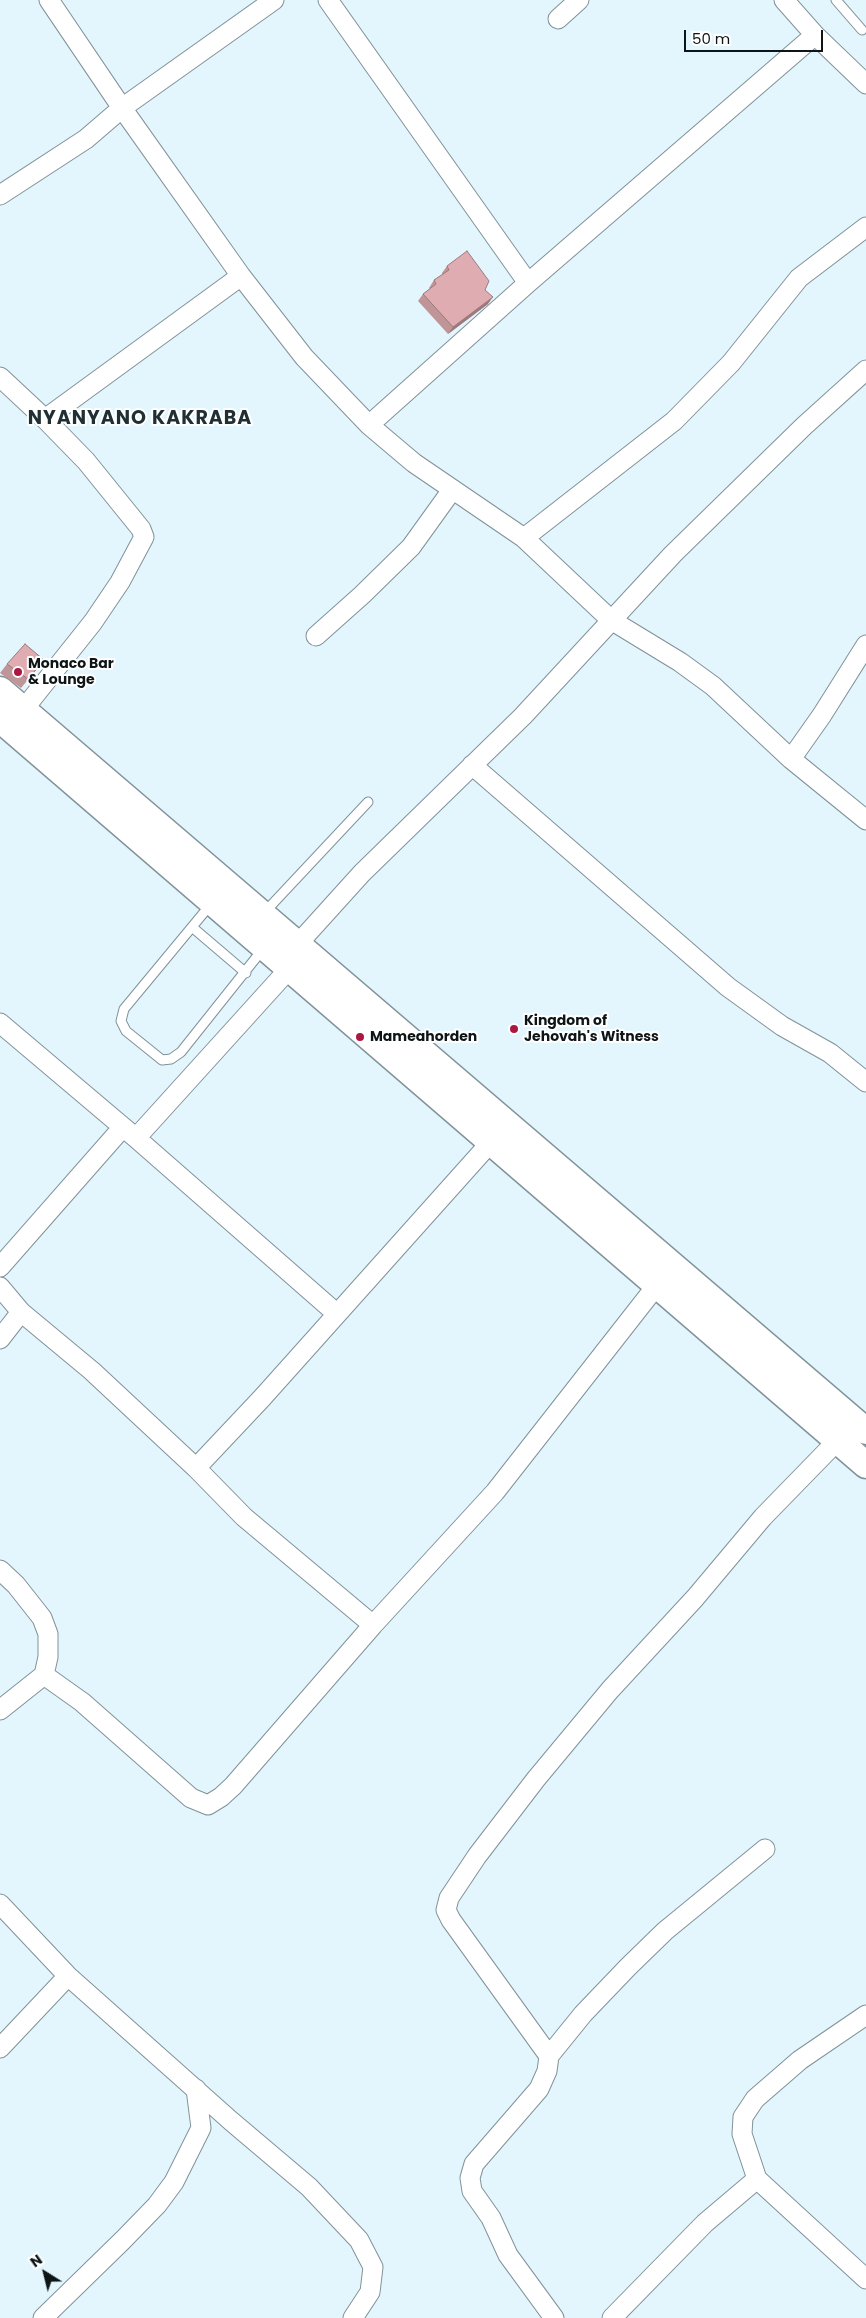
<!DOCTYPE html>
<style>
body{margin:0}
#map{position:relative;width:866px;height:2318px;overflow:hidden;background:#e3f6fd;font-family:Poppins,sans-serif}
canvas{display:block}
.north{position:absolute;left:20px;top:2248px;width:50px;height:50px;-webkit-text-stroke:4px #fff;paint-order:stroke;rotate:324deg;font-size:14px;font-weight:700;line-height:20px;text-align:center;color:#0e1517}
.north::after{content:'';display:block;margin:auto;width:18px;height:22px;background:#0e1517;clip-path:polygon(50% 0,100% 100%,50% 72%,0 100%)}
.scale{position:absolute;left:684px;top:30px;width:139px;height:22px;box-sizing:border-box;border:2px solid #0e1517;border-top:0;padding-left:6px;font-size:15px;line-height:18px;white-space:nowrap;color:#0e1517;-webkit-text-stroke:4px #fff;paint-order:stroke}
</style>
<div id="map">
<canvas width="866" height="2318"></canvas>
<div class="north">N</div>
<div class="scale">50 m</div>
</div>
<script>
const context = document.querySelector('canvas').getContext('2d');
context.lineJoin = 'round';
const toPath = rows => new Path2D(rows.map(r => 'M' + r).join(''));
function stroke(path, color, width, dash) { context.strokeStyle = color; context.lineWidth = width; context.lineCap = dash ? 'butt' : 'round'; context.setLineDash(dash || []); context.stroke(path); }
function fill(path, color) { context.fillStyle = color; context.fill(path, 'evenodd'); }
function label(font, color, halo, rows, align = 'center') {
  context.font = font + ' Poppins,sans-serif'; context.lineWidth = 4; context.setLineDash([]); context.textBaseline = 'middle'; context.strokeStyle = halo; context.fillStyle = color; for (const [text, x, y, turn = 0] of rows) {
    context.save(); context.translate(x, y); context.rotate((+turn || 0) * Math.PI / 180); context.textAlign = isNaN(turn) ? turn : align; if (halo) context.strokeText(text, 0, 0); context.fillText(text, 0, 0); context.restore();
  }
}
const lane = toPath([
 [836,0,862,30],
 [211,904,124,1009,121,1021,126,1031,162,1060,171,1059,181,1052,263,949],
 [263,914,368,802],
 [192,927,246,973]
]);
const street = toPath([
 [49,0,122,108,241,276,304,357,369,425,414,463,524,538,611,620,680,662,713,686,791,759,866,820],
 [328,0,528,283],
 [784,0,815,35,866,84],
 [558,19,579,0],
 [0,195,86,139,122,108,274,0],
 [0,377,45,419,86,461,141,529,144,537,120,582,93,622,23,710],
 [45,419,241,276],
 [369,425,528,283,815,35],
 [524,538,674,421,731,363,799,278,866,227],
 [316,636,362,595,411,547,452,490],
 [791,759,822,715,866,645],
 [472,765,728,987,782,1026,830,1053,866,1082],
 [296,946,362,873,523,716,673,554,804,426,866,370],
 [0,1023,136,1138,336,1313],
 [136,1138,289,969],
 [0,1267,123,1127],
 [0,1287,21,1312,92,1371,196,1468,244,1517,373,1625],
 [0,1339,21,1312],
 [196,1468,262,1398,491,1142],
 [0,1570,16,1585,42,1618,48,1634,48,1657,44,1675],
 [0,1710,44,1675,82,1702,191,1798,208,1805,221,1797,233,1786,373,1625,495,1492,657,1285],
 [0,1904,68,1976,231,2121,309,2187,359,2240,373,2267,370,2292,353,2318],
 [0,2048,68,1976],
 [549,2056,451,1920,446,1910,449,1898,477,1856,536,1779,610,1690,695,1598,763,1517,838,1440],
 [757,2179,866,2279],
 [43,2318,123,2240,157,2205,174,2182,201,2128,196,2089],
 [554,2318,508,2255,491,2218,472,2191,470,2178,474,2164,539,2089,547,2071,549,2056,583,2014,628,1967,665,1931,765,1849],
 [612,2318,705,2223,757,2179,742,2134,743,2117,755,2099,800,2060,866,2015]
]);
const secondary = toPath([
 [0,690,866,1431],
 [0,719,866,1465]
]);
stroke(lane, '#819298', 11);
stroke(street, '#819298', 21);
stroke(secondary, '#819298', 29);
stroke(lane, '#fff', 9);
stroke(street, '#fff', 19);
stroke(secondary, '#fff', 26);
fill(toPath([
 [447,266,485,290,488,304,448,334,418,301,423,294,430,289,429,288,434,280,442,275,442,273],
 [7,664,37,669,21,688,0,673]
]), '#c09598');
fill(toPath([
 [493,297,488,304,448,334,453,327]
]), '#9c797c');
const building = toPath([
 [467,251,489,281,485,290,493,297,453,327,423,294,436,284,434,280,449,270,447,266,467,251],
 [25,644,44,660,28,679,7,664,25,644]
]);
fill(building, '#dfadb1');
stroke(building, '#9c797c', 1);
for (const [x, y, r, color] of [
 [18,672,5,"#ac1741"],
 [514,1029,5,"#ac1741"],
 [360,1037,5,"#ac1741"]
]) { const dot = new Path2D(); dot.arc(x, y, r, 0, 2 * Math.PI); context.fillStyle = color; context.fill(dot); stroke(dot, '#fff', 2); }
label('bold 14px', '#0e1517', '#fff', [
 ["Monaco Bar",28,664],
 ["& Lounge",28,680],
 ["Kingdom of",524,1021],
 ["Jehovah's Witness",524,1037],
 ["Mameahorden",370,1037]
], 'left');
context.letterSpacing = '1px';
label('bold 19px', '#202f34', '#fff', [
 ["NYANYANO KAKRABA",140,419]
]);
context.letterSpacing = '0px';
</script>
